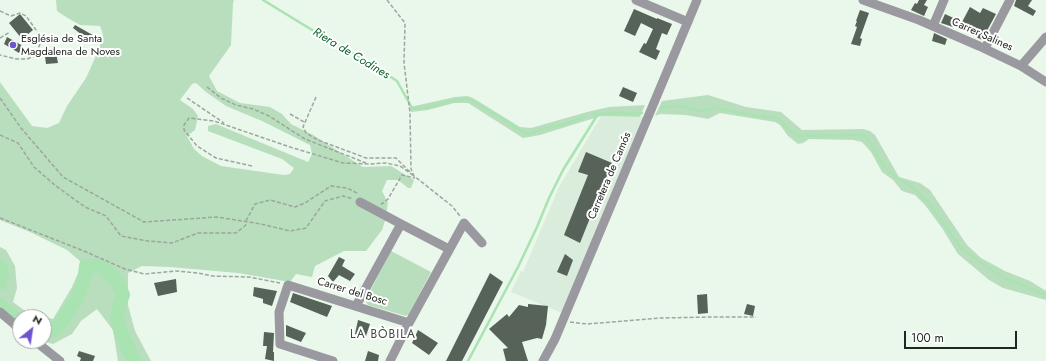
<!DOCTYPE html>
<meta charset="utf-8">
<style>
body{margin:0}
#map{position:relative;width:1046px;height:361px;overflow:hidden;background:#eaf7eb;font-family:Jost,sans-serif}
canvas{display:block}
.north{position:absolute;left:12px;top:309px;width:40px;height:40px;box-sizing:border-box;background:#fff;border:1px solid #a6a8a6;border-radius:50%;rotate:30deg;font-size:11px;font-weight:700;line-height:16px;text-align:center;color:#212621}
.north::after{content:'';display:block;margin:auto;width:14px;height:18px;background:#6f53cd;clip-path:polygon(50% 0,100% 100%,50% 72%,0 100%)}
.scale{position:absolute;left:904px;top:331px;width:113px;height:18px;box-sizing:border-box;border:2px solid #212621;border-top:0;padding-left:5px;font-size:12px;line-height:14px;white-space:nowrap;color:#212621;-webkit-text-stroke:3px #fff;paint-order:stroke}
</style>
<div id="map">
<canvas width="1046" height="361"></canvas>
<div class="north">N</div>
<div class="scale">100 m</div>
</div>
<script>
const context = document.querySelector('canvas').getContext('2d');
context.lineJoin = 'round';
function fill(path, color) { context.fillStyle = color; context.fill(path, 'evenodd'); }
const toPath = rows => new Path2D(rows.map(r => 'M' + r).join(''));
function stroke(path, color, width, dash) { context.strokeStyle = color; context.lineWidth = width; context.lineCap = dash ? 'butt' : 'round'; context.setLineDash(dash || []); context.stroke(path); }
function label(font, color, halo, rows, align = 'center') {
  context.font = font + ' Jost,sans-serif'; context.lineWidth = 4; context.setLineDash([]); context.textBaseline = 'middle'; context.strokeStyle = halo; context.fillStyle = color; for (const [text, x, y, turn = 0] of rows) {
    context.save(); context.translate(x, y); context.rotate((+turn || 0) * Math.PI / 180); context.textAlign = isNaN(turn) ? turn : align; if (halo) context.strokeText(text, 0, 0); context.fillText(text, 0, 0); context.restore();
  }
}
fill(toPath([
 [601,116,648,117,565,314,511,292,521,271,523,272,559,187]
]), '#daeddc');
fill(toPath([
 [56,0,234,0,233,3,231,45,209,76,217,91,240,103,270,107,282,114,291,124,313,135,363,167,391,166,414,180,411,188,408,188,398,180,387,180,382,191,388,203,385,221,382,230,366,251,344,251,315,266,312,277,296,274,290,282,238,273,170,267,142,266,128,273,128,305,135,331,151,361,118,361,113,330,97,309,81,321,72,334,53,344,42,341,44,341,44,317,20,317,20,331,0,318,0,247,6,250,15,266,17,288,13,302,28,313,53,319,72,287,79,271,80,261,67,250,30,232,0,220,0,82,32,126,47,128,59,123,67,106,86,78,99,49,103,34,100,26,80,25,66,17,57,11],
 [196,83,206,92,226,106,262,121,310,145,312,154,308,162,216,124,208,126,208,131,282,159,294,168,290,174,284,175,221,166,202,156,194,149,187,136,195,130,198,116,193,109,180,100,192,84],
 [708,95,746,107,781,112,802,130,863,129,870,131,875,135,899,177,920,183,930,190,967,245,981,258,1005,271,1030,281,1046,291,1046,300,1003,288,989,280,958,254,942,228,925,205,915,195,902,191,893,180,882,172,871,152,862,142,853,140,809,139,803,143,798,144,788,136,780,125,775,122,720,113,708,119,686,115,660,114,655,116,662,101],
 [467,96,473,98,520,127,531,128,587,112,609,107,645,105,640,117,601,116,540,135,523,138,468,103,454,103,428,110,411,112,410,107,455,97],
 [391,251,431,272,409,314,406,316,368,305,366,302,366,299]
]), '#b9debd');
stroke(toPath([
 [263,0,317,33,363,59,397,81,412,108,426,108,449,101,467,99,473,101,523,132,530,134,542,129,566,124,586,116],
 [660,108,681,106,700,111,716,108,756,116,778,118,787,129,797,135,802,136,859,135,866,136,879,159,889,172,913,188,927,201,962,249,1002,277,1046,295],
 [594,114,642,113],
 [468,361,518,267,537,227,549,198,563,170,598,114]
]), '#a9e3b1', 2.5);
stroke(toPath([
 [0,266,2,275,0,283],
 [0,305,6,312,20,322],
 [44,331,50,331,56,328,63,320,68,311,75,303,84,282,86,266,100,266,111,274,118,284,123,295,119,305,117,319,120,330,134,361]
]), '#a9e3b1', 14);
fill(toPath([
 [919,0,927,0,924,5,928,7,924,16,911,10,915,3,917,4],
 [1016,0,1032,0,1028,6,1036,11,1033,16,1014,6],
 [970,7,980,13,983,8,996,14,982,40,954,25,953,27,941,23,945,14,962,22],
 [634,9,657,19,657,18,672,24,667,35,662,33,656,49,660,51,656,60,639,52,644,43,646,44,653,29,641,23,635,36,624,31],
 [860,10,869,13,860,38,862,39,860,46,851,44,857,27,855,26,857,21,856,21],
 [20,14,33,30,22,39,9,23],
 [75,25,98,38,94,44,82,37,82,35,73,28],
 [934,33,947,39,945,45,932,41],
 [7,37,23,46,19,53,4,44],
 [55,48,58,63,46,64,44,49],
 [623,87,637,93,633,102,619,96],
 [586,152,612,163,580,243,564,235,588,175,578,172],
 [565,254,573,260,567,276,557,272],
 [339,257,345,260,342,266,355,274,350,281,339,275,333,282,328,276],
 [490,273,503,282,462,361,446,361],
 [176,279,177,292,158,296,154,283],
 [254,287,277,291,272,306,263,303,263,299,253,296],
 [293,293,332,306,327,317,290,302],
 [707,294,708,313,698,314,697,295],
 [528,304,548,306,546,325,542,339,537,338,522,342,528,361,506,361,503,349,508,348,489,329,507,314,509,317,519,305,528,307],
 [747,304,755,306,753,316,744,314],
 [358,320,370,324,365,339,355,334],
 [286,325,306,333,301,342,286,336],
 [418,330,438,343,429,355,412,343],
 [264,332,274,333,273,352,274,352,274,361,265,359,267,346,263,346],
 [79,351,95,356,93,361,80,361,81,358,77,356],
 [368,351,379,355,378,361,365,361]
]), '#576258');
stroke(toPath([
 [387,0,405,23,404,63,410,113,411,169,414,176,452,206,460,216],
 [0,11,11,16,20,13,26,16,39,34,40,44,35,56,27,59,16,59,0,55],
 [0,38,10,32],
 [207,87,221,98,236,105,253,109,269,116,305,139,366,163],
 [316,97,303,127,306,133,318,140,366,158,396,158,411,173],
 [0,98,21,128,63,177,144,222,217,217,261,224,290,231,306,228,325,201,343,196,353,199],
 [187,98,224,123],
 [290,114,304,122],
 [0,135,18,143,34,167,56,186,85,207,106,216,121,236,148,241,172,243,198,233,236,233,245,226,247,222],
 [252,166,216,158,197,146,184,130,184,125,189,118,214,121,290,147,343,163,369,164,386,163,400,166,414,176],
 [381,203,382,204,388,199,402,175,415,178],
 [0,218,84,251,125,269,144,274,176,271,198,273,212,276,249,277,280,283],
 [246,221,255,204,270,200,295,207,305,203,331,186,347,188,359,194],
 [570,322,587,324,661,318,709,317,756,317]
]), '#9ca69d', 1.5, [4, 2]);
stroke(toPath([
 [636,0,688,22],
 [863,0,919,20,979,46,1021,66,1046,82],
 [933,26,944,0],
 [985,48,1010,0],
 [1021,66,1046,37],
 [360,202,401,224,449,249],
 [356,306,401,224],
 [0,312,20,329],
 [35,341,60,361],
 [333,361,280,344,279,312,288,285,409,323],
 [390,361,409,323,464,223,482,243],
 [543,361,555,339,697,0]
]), '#9a99a0', 9);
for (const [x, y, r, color] of [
 [13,45,4,"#6f53cd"]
]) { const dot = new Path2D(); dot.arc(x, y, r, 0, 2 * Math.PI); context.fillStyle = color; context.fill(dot); stroke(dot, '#fff', 1.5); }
label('11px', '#212621', '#fff', [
 ["Carrer Salines",982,35,24],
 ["Carretera de Camós",610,176,-67],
 ["Carrer del Bosc",352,292,17]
]);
label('11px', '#212621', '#fff', [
 ["Església de Santa",21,39],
 ["Magdalena de Noves",21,52]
], 'left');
label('italic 12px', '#096328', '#fff', [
 ["Riera de Codines",351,54,31]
]);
context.letterSpacing = '1px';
label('12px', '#404b41', '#fff', [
 ["LA BÒBILA",383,335]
]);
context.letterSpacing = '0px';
</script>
